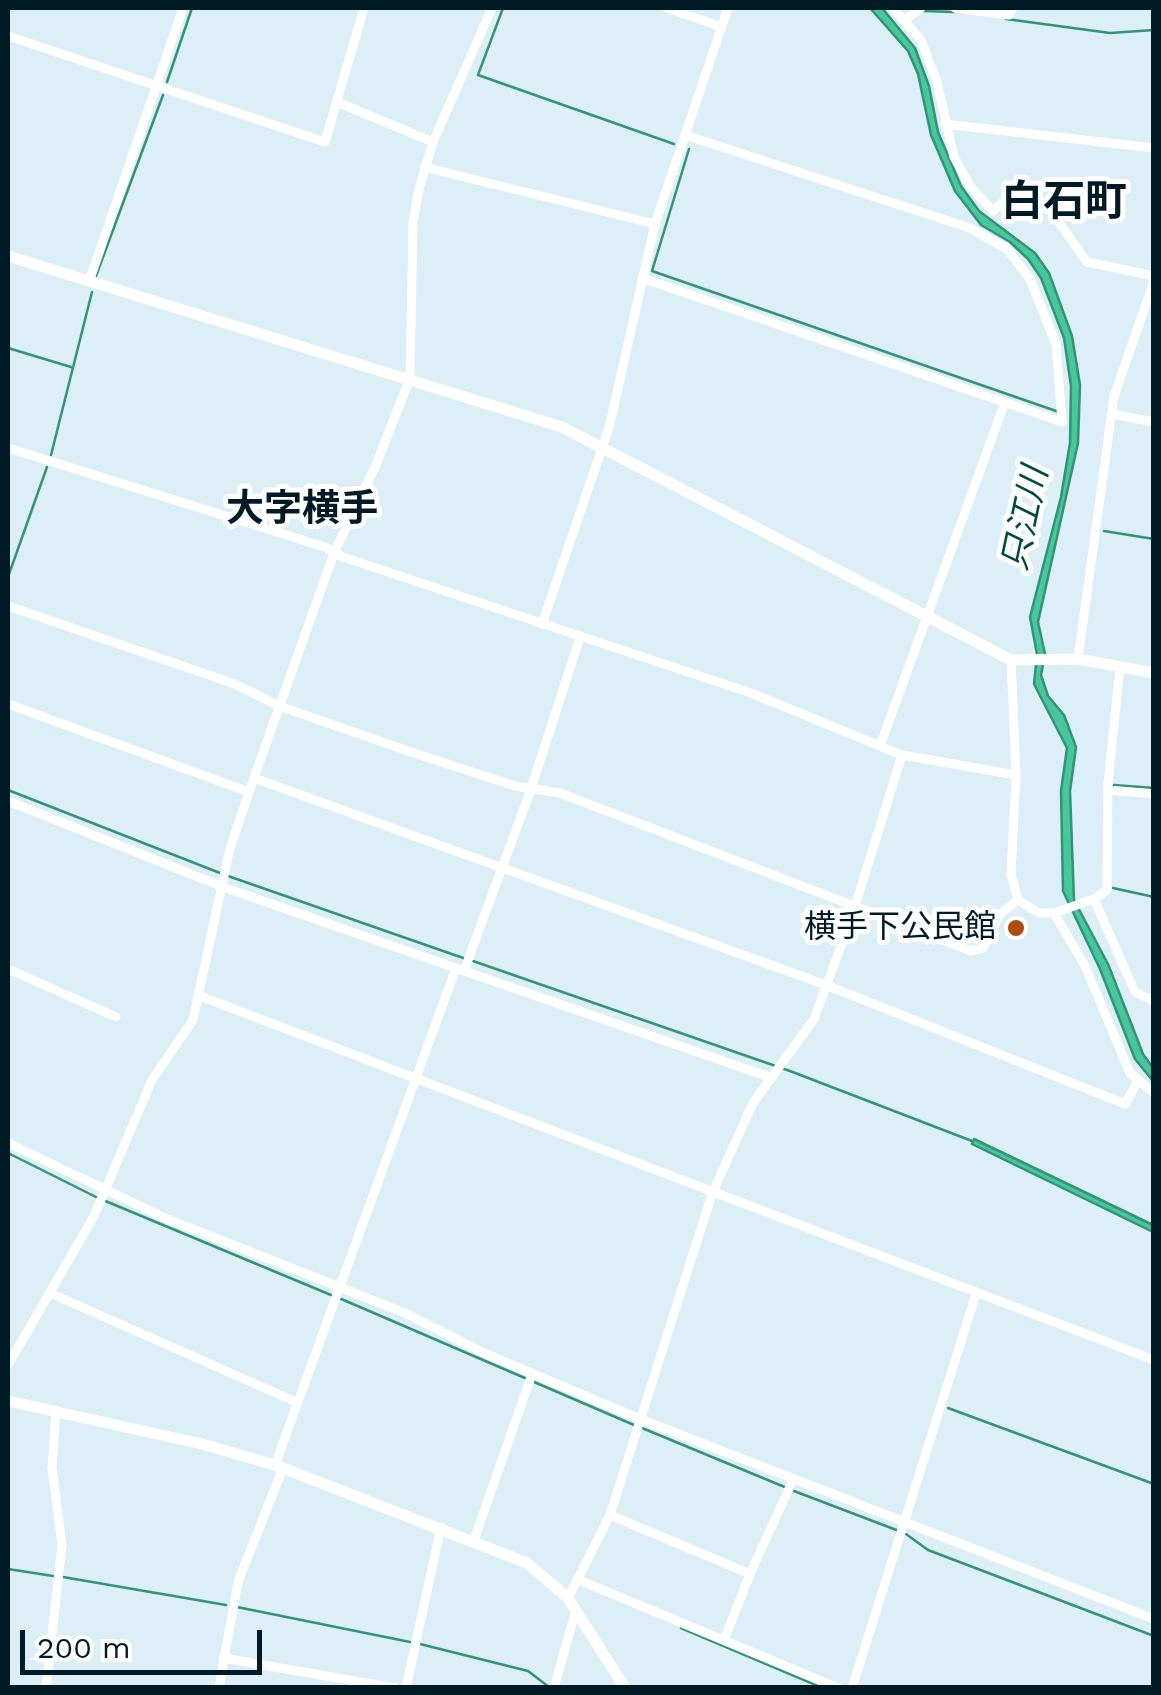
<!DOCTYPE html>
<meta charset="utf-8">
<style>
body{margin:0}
#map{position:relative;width:1161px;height:1695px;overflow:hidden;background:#dceef6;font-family:"Work Sans",sans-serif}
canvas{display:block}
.frame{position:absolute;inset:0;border:10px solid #001b26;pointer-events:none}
.scale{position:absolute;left:20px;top:1630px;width:242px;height:45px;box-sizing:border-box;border:5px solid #001b26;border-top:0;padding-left:12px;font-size:30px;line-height:35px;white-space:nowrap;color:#001b26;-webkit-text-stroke:8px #fff;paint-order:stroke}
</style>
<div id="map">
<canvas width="1161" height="1695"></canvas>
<div class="frame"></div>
<div class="scale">200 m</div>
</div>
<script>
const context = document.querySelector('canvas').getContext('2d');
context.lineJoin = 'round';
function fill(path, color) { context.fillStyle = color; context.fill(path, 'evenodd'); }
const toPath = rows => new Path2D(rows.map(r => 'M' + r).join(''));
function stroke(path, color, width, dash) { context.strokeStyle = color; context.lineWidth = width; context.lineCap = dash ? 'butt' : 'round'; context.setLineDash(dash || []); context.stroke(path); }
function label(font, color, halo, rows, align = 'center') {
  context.font = font + ' "Work Sans","Noto Sans JP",sans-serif'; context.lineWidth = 10; context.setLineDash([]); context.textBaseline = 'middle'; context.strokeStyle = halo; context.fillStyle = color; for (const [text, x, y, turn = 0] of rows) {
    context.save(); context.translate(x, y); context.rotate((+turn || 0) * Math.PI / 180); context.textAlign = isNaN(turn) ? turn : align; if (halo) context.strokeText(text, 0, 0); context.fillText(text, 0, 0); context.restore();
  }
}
const water = toPath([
 [870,8,882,8,915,48,929,86,938,132,961,186,979,211,1035,253,1049,273,1072,336,1080,385,1078,443,1038,622,1045,654,1041,675,1048,696,1064,715,1076,747,1070,791,1074,900,1108,964,1143,1054,1153,1068,1153,1081,1135,1059,1100,969,1063,891,1061,791,1067,748,1034,684,1037,654,1030,617,1061,497,1070,443,1071,386,1064,338,1041,278,1028,259,1010,242,981,225,955,191,931,135,918,74,908,51,870,8],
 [974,1139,1153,1225,1153,1232,972,1144,974,1139]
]);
fill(water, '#48c79c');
stroke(water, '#329379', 2.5);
stroke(toPath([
 [503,8,478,75,674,144],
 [923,11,954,12],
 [1006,19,1110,33,1154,30],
 [167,82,192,8],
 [689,149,652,271,1059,412],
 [96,276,163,95],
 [8,348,71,367],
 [51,455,92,292],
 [1104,531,1154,539],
 [8,577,47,467],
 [1114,785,1154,788],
 [8,790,220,873],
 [228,876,466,959],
 [1113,888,1154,897],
 [473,961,790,1071,972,1141],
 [8,1153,96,1197],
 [103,1200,331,1295],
 [339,1298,634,1425],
 [948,1408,1154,1484],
 [642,1428,787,1488],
 [794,1491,899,1531],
 [906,1534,928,1550,1154,1636],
 [8,1569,53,1576],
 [63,1577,226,1605],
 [237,1607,410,1642],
 [681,1628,823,1688],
 [420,1644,528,1671,549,1687]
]), '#329379', 2.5);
stroke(toPath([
 [667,8,722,27],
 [893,8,921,40,937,82,954,157,970,186,993,211,1004,201,1048,207,1087,262,1154,276],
 [955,8,1009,15,1013,8],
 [906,19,921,8],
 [8,36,325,142,364,8],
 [337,102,433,142],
 [944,124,1154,148],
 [424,167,655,224],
 [642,278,1062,422,1056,344,1030,279,1007,249,970,228,685,135],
 [89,282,183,8],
 [1111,414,1154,422],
 [8,448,325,547,343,557,751,693,902,755,1016,775],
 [8,606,235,684,279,706,414,753,515,786,560,793,971,951,983,948,1000,914,1018,900],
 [542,624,609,428,655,224,728,8],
 [1078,659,1114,396,1154,281],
 [1011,660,1016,775,1011,874,1018,900,1039,913,1054,913,1094,899,1107,890,1108,783,1120,667],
 [8,704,249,792],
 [880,746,1005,402],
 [254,778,826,985,1125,1104,1137,1083],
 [1108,790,1154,794],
 [8,801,223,887,772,1078],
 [1094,899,1135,992,1154,1001],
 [1054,913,1085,966,1130,1073,1154,1093],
 [8,969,116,1017],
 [464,971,531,789,580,637],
 [200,996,1154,1360],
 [8,1143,165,1218,405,1313,484,1353,640,1419,1154,1619],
 [50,1293,296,1402],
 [8,1365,94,1216,152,1080,193,1020,230,848,254,778,334,553,376,465,410,378,413,222,419,189,433,142,492,8],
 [275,1465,456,968],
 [610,1515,750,1574,724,1640],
 [474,1540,532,1374],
 [750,1574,793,1480],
 [579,1580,838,1688],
 [568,1598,610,1515,712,1194,753,1103,814,1019,852,916,902,755],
 [223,1658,395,1688],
 [46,1688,62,1545,52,1468,56,1410],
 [219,1688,238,1582,283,1468],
 [406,1688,441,1527],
 [554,1688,576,1610],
 [852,1688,976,1294]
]), '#fff', 9);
stroke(toPath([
 [8,256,562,427,1011,660,1078,659,1154,673],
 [8,1401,202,1444,275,1465,527,1563,568,1598,625,1688]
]), '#fff', 11);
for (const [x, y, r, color] of [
 [1016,928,10,"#ae4d0c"]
]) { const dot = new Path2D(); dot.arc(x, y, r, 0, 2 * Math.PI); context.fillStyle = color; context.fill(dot); stroke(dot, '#fff', 4); }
label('32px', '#001b26', '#fff', [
 ["横手下公民館",996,928]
], 'right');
label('italic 35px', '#004c37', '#fff', [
 ["只江川",1026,519,-78]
]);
label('bold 38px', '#001b26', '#fff', [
 ["大字横手",302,510]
]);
label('bold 42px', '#001b26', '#fff', [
 ["白石町",1064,203]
]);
</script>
